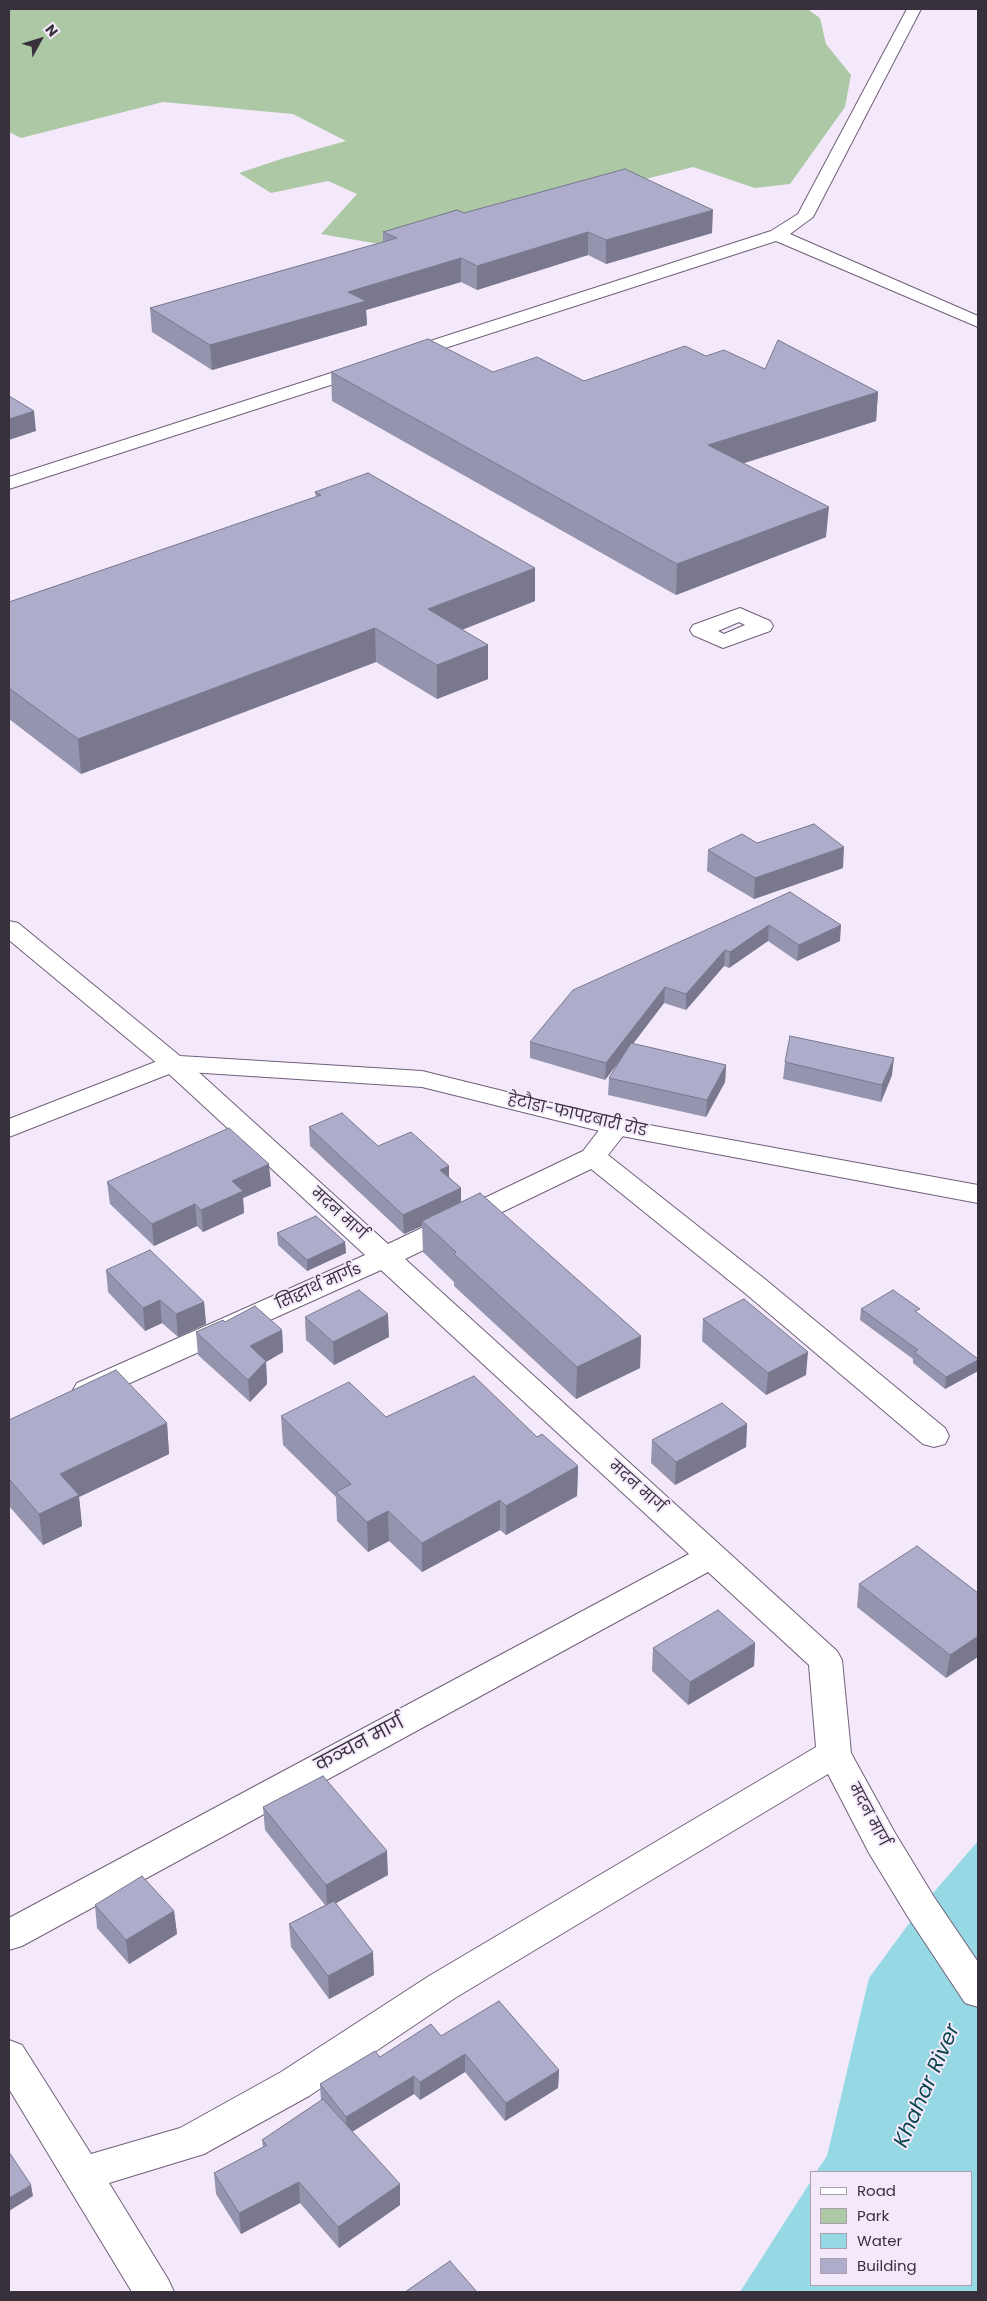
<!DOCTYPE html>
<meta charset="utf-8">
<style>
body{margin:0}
#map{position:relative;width:987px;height:2301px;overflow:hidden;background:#f4e9fb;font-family:Poppins,sans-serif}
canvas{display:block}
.frame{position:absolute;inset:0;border:10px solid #38313c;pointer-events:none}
.legend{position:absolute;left:810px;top:2171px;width:162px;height:115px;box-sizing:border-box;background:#f4e9fb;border:1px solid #a99faf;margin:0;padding:6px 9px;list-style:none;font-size:15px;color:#38313c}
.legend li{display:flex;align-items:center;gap:10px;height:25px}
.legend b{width:25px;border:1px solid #a99faf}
.north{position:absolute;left:15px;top:15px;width:50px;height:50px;-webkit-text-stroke:4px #f4e9fb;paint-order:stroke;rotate:51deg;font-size:14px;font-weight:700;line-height:20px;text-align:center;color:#38313c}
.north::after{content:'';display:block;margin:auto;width:18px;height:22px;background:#38313c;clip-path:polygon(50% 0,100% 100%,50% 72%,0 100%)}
</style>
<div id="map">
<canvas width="987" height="2301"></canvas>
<div class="frame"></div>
<ul class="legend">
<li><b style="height:6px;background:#fff"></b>Road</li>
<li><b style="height:14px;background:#acc8a4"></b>Park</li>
<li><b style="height:14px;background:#96d8e3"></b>Water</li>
<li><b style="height:14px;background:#adaccb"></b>Building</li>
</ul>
<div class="north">N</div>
</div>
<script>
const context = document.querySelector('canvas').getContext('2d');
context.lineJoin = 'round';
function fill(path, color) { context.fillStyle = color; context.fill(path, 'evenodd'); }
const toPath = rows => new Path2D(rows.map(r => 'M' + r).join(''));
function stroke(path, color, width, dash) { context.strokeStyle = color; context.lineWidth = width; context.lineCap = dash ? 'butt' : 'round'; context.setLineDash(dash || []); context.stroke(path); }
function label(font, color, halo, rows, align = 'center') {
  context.font = font + ' Poppins,"Noto Sans Devanagari",sans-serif'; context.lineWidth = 4; context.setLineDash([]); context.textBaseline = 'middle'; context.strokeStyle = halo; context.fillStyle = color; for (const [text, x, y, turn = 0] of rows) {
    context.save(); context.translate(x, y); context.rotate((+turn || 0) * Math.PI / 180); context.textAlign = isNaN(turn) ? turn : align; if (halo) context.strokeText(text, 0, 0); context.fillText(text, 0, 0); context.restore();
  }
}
fill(toPath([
 [9,9,807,9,820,18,826,44,851,75,845,107,790,184,755,188,693,167,385,245,321,234,357,194,328,181,271,193,239,173,281,159,346,141,293,114,163,102,21,138,9,132]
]), '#acc8a4');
fill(toPath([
 [978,1841,978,2292,740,2292,811,2181,811,2285,971,2285,971,2172,816,2172,827,2156,869,1978,921,1907]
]), '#96d8e3');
const minor = toPath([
 [907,9,921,9,813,217,790,234,978,316,978,327,776,241,9,489,9,477,771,231,798,214,907,9],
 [740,608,770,621,773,626,770,631,723,648,693,635,690,630,693,625,740,608],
 [739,622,745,625,724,634,718,631,739,622],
 [173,1055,182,1057,388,1244,583,1151,606,1121,616,1119,626,1121,630,1127,608,1155,766,1280,945,1428,949,1436,945,1444,934,1447,923,1444,746,1294,591,1169,405,1259,837,1651,842,1660,851,1753,895,1833,934,1897,978,1962,978,2007,965,2003,908,1917,869,1853,828,1774,455,1998,309,2096,204,2154,109,2183,168,2279,174,2292,132,2292,9,2089,9,2040,22,2045,91,2154,180,2128,281,2072,429,1976,816,1747,809,1665,708,1572,22,1946,9,1950,9,1918,689,1554,381,1270,99,1397,88,1400,77,1397,73,1390,77,1383,365,1255,169,1074,9,1137,9,1119,173,1055]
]);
const trunk = toPath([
 [9,921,18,923,180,1056,422,1071,616,1119,978,1185,978,1203,616,1135,422,1087,173,1071,164,1069,9,940,9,921]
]);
stroke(minor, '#70607a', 2);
stroke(trunk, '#70607a', 2);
fill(minor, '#fff');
fill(trunk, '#fff');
fill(toPath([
 [464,213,712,233,606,264,588,255,477,290,461,282,366,310,367,325,212,370,152,332,150,308,383,242,383,232],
 [706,356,878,392,876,421,743,463,826,537,676,595,332,401,331,372,493,372,584,381],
 [315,492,535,601,462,630,488,645,488,679,437,699,376,662,81,774,9,719,9,602,316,497],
 [757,843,843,868,754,899,707,871,708,850],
 [790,892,840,941,797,961,768,941,729,968,724,966,686,1010,664,1003,633,1044,726,1065,725,1082,706,1117,608,1095,609,1078,619,1061,605,1080,530,1058,530,1042],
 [785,1062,892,1075,881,1102,783,1079],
 [309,1127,378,1146,449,1166,449,1177,461,1188,461,1202,641,1336,640,1368,576,1399,454,1286,454,1282,423,1252,422,1226,404,1234,310,1146],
 [107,1182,271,1186,243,1198,244,1213,203,1232,197,1226,154,1246,110,1204],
 [277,1233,345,1242,346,1253,307,1271,278,1245],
 [106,1270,204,1302,206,1324,178,1337,162,1323,145,1331,108,1292],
 [861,1309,919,1314,978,1359,978,1371,945,1389,913,1363,913,1359,860,1320],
 [305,1317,389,1337,334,1365,306,1340],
 [703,1319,806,1375,766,1395,702,1341],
 [225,1322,282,1330,283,1352,266,1362,267,1384,250,1402,198,1355,196,1332],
 [281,1416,386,1417,537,1437,578,1466,577,1496,506,1535,500,1530,422,1572,389,1541,368,1552,337,1521,336,1497,283,1445],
 [9,1420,167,1423,169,1454,79,1497,82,1526,43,1545,9,1506],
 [747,1424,746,1447,675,1485,651,1463,652,1440],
 [859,1584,978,1593,946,1678,857,1607],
 [755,1643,754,1666,688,1705,652,1671,653,1648],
 [263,1807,388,1875,336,1903,374,1975,329,1999,291,1947,289,1924,325,1905,265,1830],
 [95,1905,174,1911,177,1934,129,1964,97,1928],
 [441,2036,559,2070,558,2088,505,2121,465,2072,420,2100,414,2094,352,2131,400,2205,339,2248,300,2203,241,2234,216,2194,214,2173,263,2147,262,2140,321,2100,320,2084,380,2057]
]), '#9594af');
fill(toPath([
 [713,210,712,233,606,264,606,240],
 [588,232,588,255,477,290,477,266],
 [461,258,461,282,366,310,367,325,212,370,210,345,348,292],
 [878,392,876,421,707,475,708,445],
 [34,411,36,431,9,440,9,419],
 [829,507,826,537,676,595,677,564],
 [535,568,535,601,428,643,428,609],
 [375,628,376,662,81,774,78,739],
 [488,645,488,679,437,699,437,665],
 [844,847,843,868,754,899,755,878],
 [769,925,768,941,729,968,730,952],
 [841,925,840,941,797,961,799,945],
 [725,950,724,966,686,1010,686,994],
 [665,987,664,1003,605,1080,606,1063],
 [894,1058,892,1075,881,1102,882,1085],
 [726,1065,725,1082,706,1117,707,1100],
 [269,1164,271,1186,243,1198,244,1213,203,1232,201,1210,232,1181],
 [449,1166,449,1185,440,1170],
 [461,1188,461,1207,422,1221,422,1226,404,1234,403,1215],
 [195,1204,197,1226,154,1246,152,1224],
 [345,1242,346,1253,307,1271,307,1260],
 [160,1300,162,1323,145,1331,143,1308],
 [204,1302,206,1324,178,1337,176,1314],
 [388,1314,389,1337,334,1365,333,1342],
 [282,1330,283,1352,266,1362,267,1384,250,1402,248,1380,250,1346],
 [641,1336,640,1368,576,1399,577,1367],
 [808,1352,806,1375,766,1395,768,1373],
 [978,1360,978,1371,945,1389,946,1377],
 [167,1423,169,1454,79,1497,82,1526,43,1545,39,1514,60,1474],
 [747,1424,746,1447,675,1485,676,1462],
 [578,1466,577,1496,506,1535,506,1506],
 [500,1500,500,1530,422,1572,422,1543],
 [388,1511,389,1541,368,1552,367,1522],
 [978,1636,978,1657,946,1678,950,1655],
 [755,1643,754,1666,688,1705,690,1682],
 [387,1851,388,1875,327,1908,326,1885],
 [174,1911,177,1934,129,1964,126,1940],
 [373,1952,374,1975,329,1999,328,1976],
 [465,2054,465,2072,420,2100,420,2082],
 [559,2070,558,2088,505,2121,506,2103],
 [414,2076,414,2094,347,2135,346,2117],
 [299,2182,300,2203,241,2234,239,2213],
 [400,2184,400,2205,339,2248,338,2227],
 [31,2185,33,2196,9,2211,9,2198]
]), '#79788e');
const building = toPath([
 [625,169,713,210,606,240,588,232,477,266,461,258,348,292,366,301,210,345,150,308,397,238,383,232,457,210,464,213,625,169],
 [428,339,493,372,537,357,584,381,685,346,706,356,724,350,765,369,778,340,878,392,708,445,829,507,677,564,331,372,428,339],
 [9,396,34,411,9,419,9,396],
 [368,473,535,568,428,609,488,645,437,665,375,628,78,739,9,688,9,602,321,495,315,492,368,473],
 [814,824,844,847,755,878,708,850,742,834,757,843,814,824],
 [790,892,841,925,799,945,769,925,730,952,725,950,686,994,665,987,606,1063,530,1042,573,990,790,892],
 [790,1036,894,1058,882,1085,785,1062,790,1036],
 [631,1043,726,1065,707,1100,609,1078,631,1043],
 [342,1113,378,1146,411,1132,449,1166,440,1170,461,1188,403,1215,309,1127,342,1113],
 [229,1128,269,1164,232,1181,243,1191,201,1210,195,1204,152,1224,107,1182,229,1128],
 [480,1193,641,1336,577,1367,454,1254,456,1252,422,1221,480,1193],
 [316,1216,345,1242,307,1260,277,1233,316,1216],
 [150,1250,204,1302,176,1314,160,1300,143,1308,106,1270,150,1250],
 [359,1290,388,1314,333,1342,305,1317,359,1290],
 [893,1290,920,1309,915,1311,978,1359,978,1360,946,1377,914,1352,918,1350,861,1309,893,1290],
 [744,1299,808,1352,768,1373,703,1319,744,1299],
 [255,1306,282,1330,250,1346,266,1361,248,1380,196,1332,223,1320,225,1322,255,1306],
 [116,1370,167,1423,60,1474,79,1495,39,1514,9,1479,9,1420,116,1370],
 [474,1376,537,1437,542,1434,578,1466,506,1506,500,1500,422,1543,388,1511,367,1522,336,1492,351,1484,281,1416,349,1382,386,1417,474,1376],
 [722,1403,747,1424,676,1462,652,1440,722,1403],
 [917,1546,978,1593,978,1636,950,1655,859,1584,917,1546],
 [718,1610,755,1643,690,1682,653,1648,718,1610],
 [323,1776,387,1851,326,1885,263,1807,323,1776],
 [142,1876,174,1911,126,1940,95,1905,142,1876],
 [334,1901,373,1952,328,1976,289,1924,334,1901],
 [499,2001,559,2070,506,2103,465,2054,420,2082,414,2076,346,2117,320,2084,375,2051,380,2057,431,2024,441,2036,499,2001],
 [323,2099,400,2184,338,2227,299,2182,239,2213,214,2173,267,2145,262,2140,323,2099],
 [9,2152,31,2185,9,2198,9,2152],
 [450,2261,477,2292,405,2292,450,2261]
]);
fill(building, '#adaccb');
stroke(building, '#79788e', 1);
label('16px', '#38313c', '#f4e9fb', [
 ["हेटौडा-फापरबारी रोड",577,1116,13],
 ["मदन मार्ग",338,1214,42],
 ["सिद्धार्थ मार्गs",319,1287,-24],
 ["मदन मार्ग",636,1487,42],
 ["मदन मार्ग",868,1815,62]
]);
label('19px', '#38313c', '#f4e9fb', [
 ["कञ्चन मार्ग",360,1745,-28]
]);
label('italic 21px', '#0b4850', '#f4e9fb', [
 ["Khahar River",928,2086,-66]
]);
</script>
